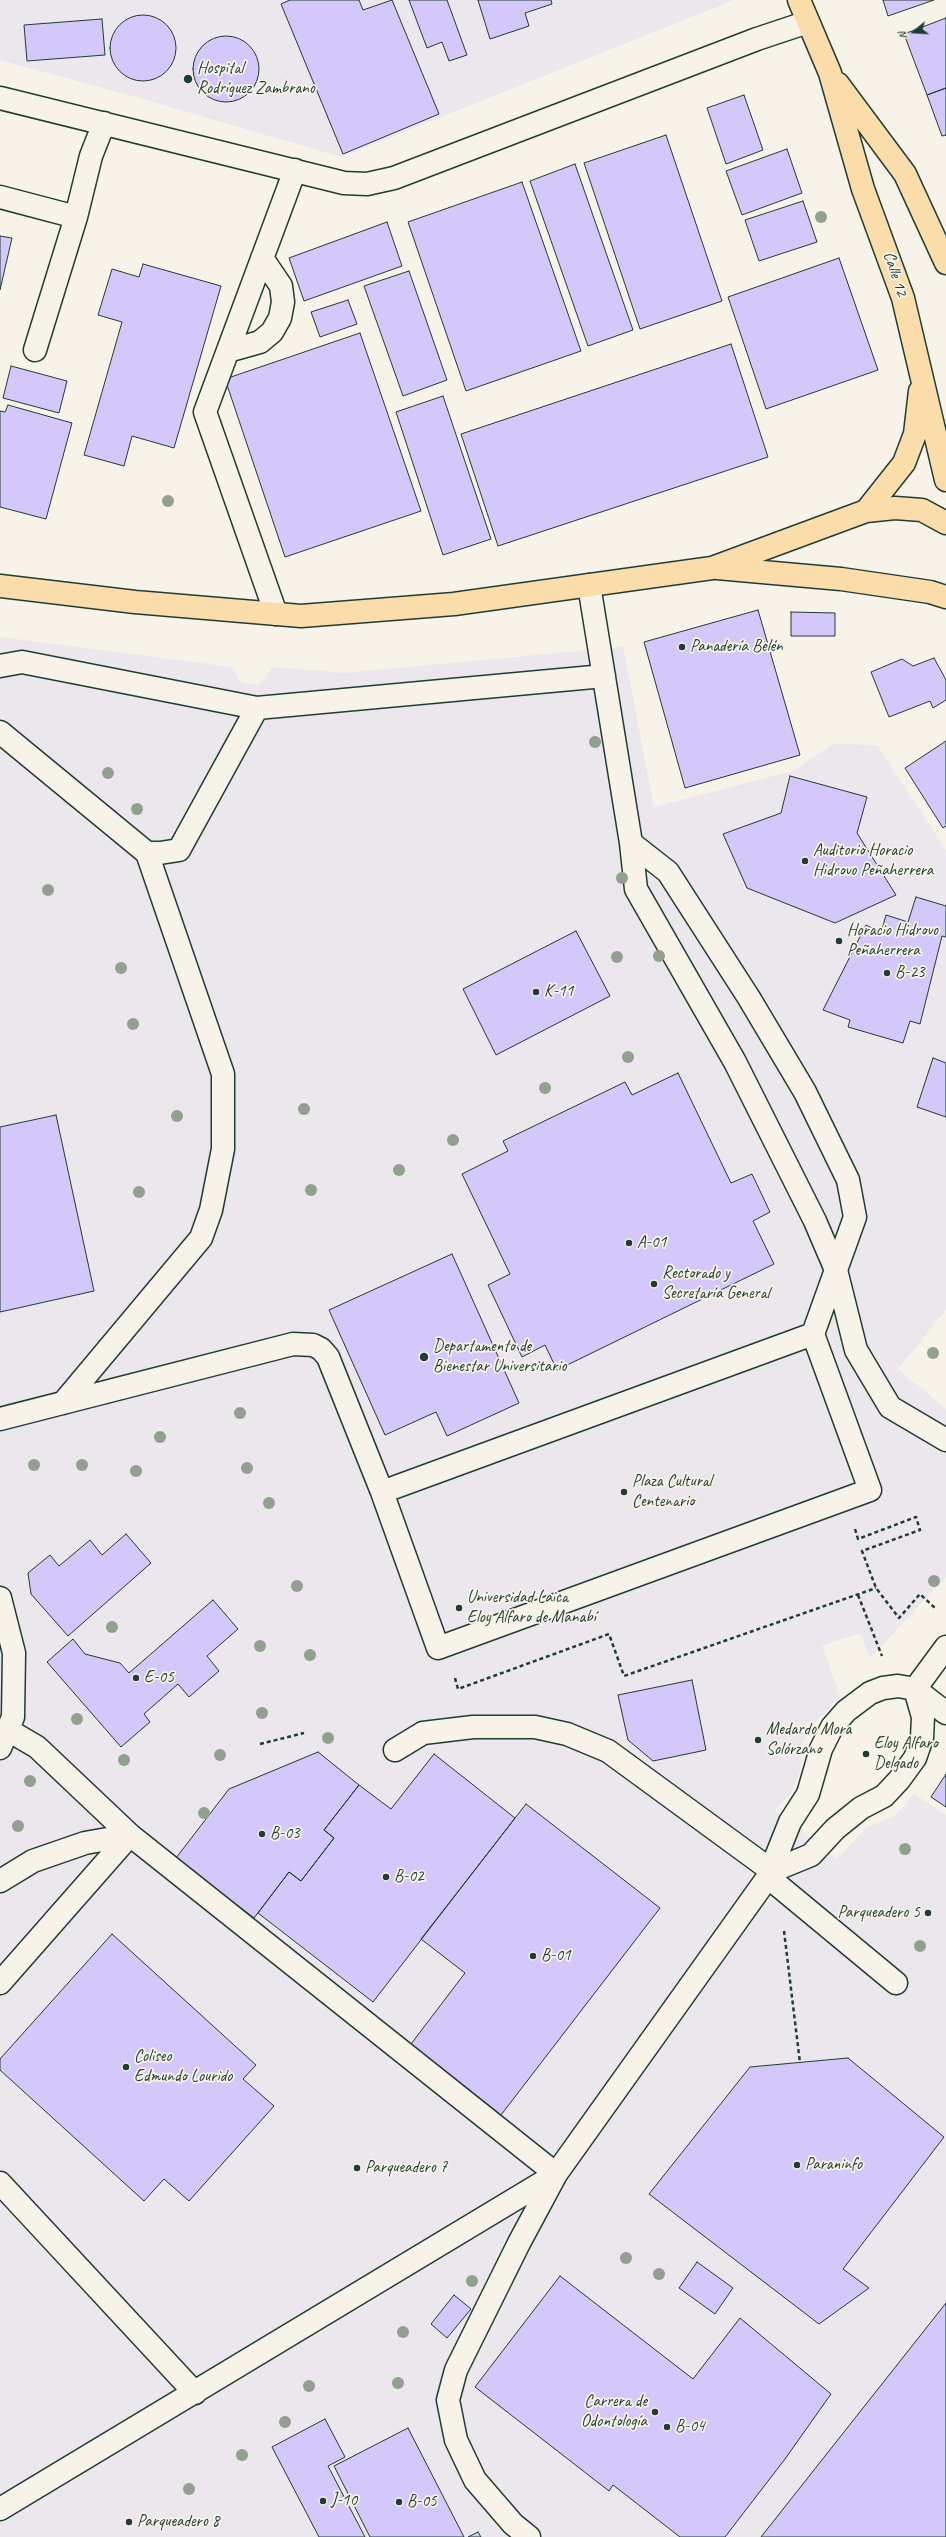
<!DOCTYPE html>
<meta charset="utf-8">
<style>
body{margin:0}
#map{position:relative;width:946px;height:2537px;overflow:hidden;background:#f7f3e8;font-family:Caveat,sans-serif}
canvas{display:block}
.north{position:absolute;left:894px;top:12px;width:40px;height:40px;-webkit-text-stroke:3px #f7f3e8;paint-order:stroke;rotate:252deg;font-size:11px;font-weight:700;line-height:16px;text-align:center;color:#1f3d34}
.north::after{content:'';display:block;margin:auto;width:14px;height:18px;background:#1f3d34;clip-path:polygon(50% 0,100% 100%,50% 72%,0 100%)}
</style>
<div id="map">
<canvas width="946" height="2537"></canvas>
<div class="north">N</div>
</div>
<script>
const context = document.querySelector('canvas').getContext('2d');
context.lineJoin = 'round';
function fill(path, color) { context.fillStyle = color; context.fill(path, 'evenodd'); }
const toPath = rows => new Path2D(rows.map(r => 'M' + r).join(''));
function stroke(path, color, width, dash) { context.strokeStyle = color; context.lineWidth = width; context.lineCap = dash ? 'butt' : 'round'; context.setLineDash(dash || []); context.stroke(path); }
function label(font, color, halo, rows, align = 'center') {
  context.font = font + ' Caveat,sans-serif'; context.lineWidth = 3.5; context.setLineDash([]); context.textBaseline = 'middle'; context.strokeStyle = halo; context.fillStyle = color; for (const [text, x, y, turn = 0] of rows) {
    context.save(); context.translate(x, y); context.rotate((+turn || 0) * Math.PI / 180); context.textAlign = isNaN(turn) ? turn : align; if (halo) context.strokeText(text, 0, 0); context.fillText(text, 0, 0); context.restore();
  }
}
fill(toPath([
 [0,0,731,0,732,1,341,157,136,97,0,60],
 [0,637,231,667,242,683,259,684,273,667,345,673,623,647,654,807,793,771,833,744,877,745,946,850,946,1310,898,1369,946,1409,946,1577,870,1658,860,1633,822,1646,840,1696,810,1728,801,1747,801,1768,792,1792,775,1810,837,1859,867,1827,895,1816,914,1794,946,1815,946,2537,0,2537]
]), '#ece6ed');
const building = toPath([
 [290,0,359,0,363,10,392,0,439,114,343,154,281,4,290,0],
 [409,0,447,0,467,55,449,61,442,42,427,48,409,0],
 [478,0,551,0,552,4,525,13,529,26,490,39,478,0],
 [883,0,934,0,888,16,883,0],
 '110 48a33 33 0 1 1 66 0a33 33 0 1 1-66 0Z',
 [946,18,946,88,927,95,904,34,946,18],
 [102,19,105,55,27,61,24,25,102,19],
 '193 69a33 33 0 1 1 66 0a33 33 0 1 1-66 0Z',
 [946,88,946,135,942,136,927,95,946,88],
 [744,95,763,150,726,164,707,108,744,95],
 [666,135,722,301,640,329,584,163,666,135],
 [787,149,802,193,742,215,726,171,787,149],
 [575,164,633,330,588,346,530,181,575,164],
 [522,182,581,351,466,391,408,222,522,182],
 [803,201,817,242,759,261,745,220,803,201],
 [387,222,402,266,304,301,289,258,387,222],
 [0,236,12,238,0,290,0,236],
 [839,258,878,370,766,409,728,297,839,258],
 [143,264,221,286,174,448,132,436,124,466,84,455,122,322,98,315,112,269,139,277,143,264],
 [409,271,447,380,403,396,364,286,409,271],
 [348,300,357,324,320,337,311,312,348,300],
 [360,333,421,511,285,557,225,379,360,333],
 [731,344,768,457,498,546,461,434,731,344],
 [11,366,67,381,59,413,3,398,11,366],
 [443,396,491,539,443,555,396,412,443,396],
 [8,405,72,423,46,519,0,507,0,411,5,412,8,405],
 [758,610,800,755,685,788,644,642,758,610],
 [791,612,835,613,835,636,791,636,791,612],
 [934,658,946,680,946,700,933,708,930,701,889,717,871,672,902,659,913,666,934,658],
 [946,741,946,826,943,828,905,768,946,741],
 [790,776,867,797,857,833,896,895,835,923,747,888,723,834,781,813,790,776],
 [916,897,946,906,946,937,942,936,920,1024,910,1021,903,1043,848,1027,850,1020,823,1010,866,925,881,933,886,915,908,922,916,897],
 [576,931,610,996,496,1055,463,989,576,931],
 [933,1058,946,1063,946,1117,917,1107,933,1058],
 [678,1073,731,1183,752,1174,770,1212,753,1221,774,1264,557,1370,545,1345,522,1357,488,1285,510,1274,462,1174,508,1151,503,1141,625,1082,632,1095,678,1073],
 [56,1115,94,1291,0,1312,0,1127,56,1115],
 [452,1254,519,1403,447,1436,436,1412,385,1435,329,1310,452,1254],
 [126,1534,151,1563,68,1636,31,1594,28,1573,50,1555,59,1566,90,1540,102,1555,126,1534],
 [213,1600,238,1629,207,1656,219,1671,189,1697,178,1684,144,1714,150,1722,121,1747,47,1662,73,1639,85,1654,120,1663,129,1673,213,1600],
 [692,1680,706,1750,653,1761,628,1740,618,1695,692,1680],
 [318,1752,359,1785,324,1830,334,1838,301,1881,289,1872,254,1918,176,1858,229,1789,318,1752],
 [434,1754,515,1818,373,2002,258,1913,289,1872,301,1881,334,1838,324,1830,359,1785,391,1809,434,1754],
 [946,1774,946,1807,931,1797,946,1774],
 [526,1804,660,1908,501,2115,411,2044,465,1973,421,1939,526,1804],
 [112,1934,256,2065,243,2079,274,2106,189,2201,164,2179,144,2201,0,2070,0,2059,112,1934],
 [848,2058,944,2137,843,2269,869,2288,819,2324,649,2194,750,2067,848,2058],
 [697,2262,733,2288,715,2314,679,2288,697,2262],
 [560,2276,693,2379,740,2318,831,2394,785,2459,725,2537,680,2537,613,2485,609,2491,475,2387,560,2276],
 [454,2295,471,2309,447,2338,431,2324,454,2295],
 [946,2303,946,2537,761,2537,946,2303],
 [325,2419,345,2457,328,2466,365,2537,319,2537,272,2447,325,2419],
 [408,2428,464,2537,370,2537,334,2466,408,2428],
 [478,2532,481,2537,468,2537,478,2532]
]);
fill(building, '#d4c7f9');
stroke(building, '#1f3d34', 1);
const minor = toPath([
 [0,98,344,183,367,184,394,178,757,39,808,22],
 [0,197,76,217],
 [35,350,76,217,91,156,104,123],
 [228,351,260,342,272,332,280,318,283,302,281,286,262,258],
 [589,585,631,843,636,889,735,1062,815,1221,836,1270,856,1350,890,1407,946,1440],
 [276,614,205,412,295,170],
 [0,666,22,662,257,708,604,676],
 [0,732,147,853,160,853,179,850,257,708],
 [631,843,668,872,749,998,805,1092,848,1180,855,1217,813,1334,870,1490,438,1648,382,1492,813,1334],
 [63,1403,201,1238,211,1210,223,1149,223,1074,147,853],
 [0,1419,293,1344,313,1345,321,1349,328,1357,382,1492],
 [0,1598,14,1653,13,1717,0,1748],
 [915,1689,946,1647],
 [8,1730,37,1747,130,1835,556,2174],
 [395,1750,423,1733,473,1727,535,1727,567,1734,608,1751,772,1871],
 [772,1871,811,1855,835,1829,861,1808,884,1796,899,1780,915,1758,922,1738,923,1717,915,1689],
 [768,1877,896,1983],
 [0,1881,33,1861,85,1843,130,1835],
 [0,1983,130,1835],
 [0,2183,195,2393],
 [0,2509,555,2175],
 [529,2537,513,2524,475,2480,456,2440,448,2400,456,2370,519,2243,556,2174,768,1877,790,1822,808,1794,821,1749,832,1727,846,1711,870,1693,883,1688,898,1686,915,1689,946,1713]
]);
const major = toPath([
 [799,0,830,73,863,189,903,298,946,480],
 [838,84,905,174,946,263],
 [866,511,904,463,915,434,920,391],
 [717,568,841,579,930,592,946,597],
 [0,586,135,602,301,616,454,604,712,568,866,511,895,508,922,510,946,523]
]);
stroke(minor, '#1f3d34', 25);
stroke(major, '#1f3d34', 25);
stroke(toPath([
 [855,1529,858,1539,916,1517,920,1530,862,1551,876,1588,899,1618,920,1594,935,1608],
 [858,1595,882,1656],
 [455,1678,458,1689,609,1634,624,1676,876,1588],
 [260,1744,304,1733],
 [784,1931,800,2063]
]), '#1f3d34', 2.5, [4, 3]);
stroke(minor, '#f7f3e8', 22);
stroke(major, '#fbddab', 22);
context.fillStyle = '#92a08f';
for (const [x, y] of [
 [821,217],
 [168,501],
 [595,742],
 [108,773],
 [137,809],
 [622,878],
 [48,890],
 [659,956],
 [617,957],
 [121,968],
 [133,1024],
 [628,1057],
 [545,1088],
 [304,1109],
 [177,1116],
 [453,1140],
 [399,1170],
 [311,1190],
 [139,1192],
 [933,1353],
 [240,1413],
 [160,1437],
 [34,1465],
 [82,1465],
 [247,1468],
 [136,1471],
 [269,1503],
 [934,1581],
 [297,1586],
 [112,1627],
 [260,1646],
 [310,1655],
 [262,1713],
 [77,1719],
 [328,1738],
 [220,1755],
 [124,1760],
 [30,1781],
 [204,1813],
 [18,1826],
 [905,1849],
 [920,1946],
 [626,2258],
 [659,2274],
 [472,2281],
 [403,2332],
 [398,2383],
 [309,2386],
 [285,2422],
 [242,2455],
 [189,2489]
]) { context.beginPath(); context.arc(x, y, 6, 0, 2 * Math.PI); context.fill(); }
for (const [x, y, r, color] of [
 [188,79,5,"#1f3d34"],
 [682,647,4,"#1f3d34"],
 [805,861,4,"#1f3d34"],
 [839,941,4,"#1f3d34"],
 [887,973,4,"#1f3d34"],
 [536,992,4,"#1f3d34"],
 [629,1243,4,"#1f3d34"],
 [654,1284,4,"#1f3d34"],
 [424,1357,5,"#1f3d34"],
 [624,1492,4,"#1f3d34"],
 [459,1608,4,"#1f3d34"],
 [136,1678,4,"#1f3d34"],
 [758,1740,4,"#1f3d34"],
 [866,1754,4,"#1f3d34"],
 [262,1834,4,"#1f3d34"],
 [386,1877,4,"#1f3d34"],
 [928,1913,4,"#1f3d34"],
 [533,1956,4,"#1f3d34"],
 [126,2067,4,"#1f3d34"],
 [797,2165,4,"#1f3d34"],
 [357,2168,4,"#1f3d34"],
 [655,2412,4,"#1f3d34"],
 [667,2427,4,"#1f3d34"],
 [323,2501,4,"#1f3d34"],
 [399,2502,4,"#1f3d34"],
 [129,2522,4,"#1f3d34"]
]) { const dot = new Path2D(); dot.arc(x, y, r, 0, 2 * Math.PI); context.fillStyle = color; context.fill(dot); stroke(dot, '#f7f3e8', 1.5); }
label('17px', '#1f3d34', '#f7f3e8', [
 ["Hospital",197,69],
 ["Rodríguez Zambrano",197,89],
 ["Panadería Belén",690,647],
 ["Auditorio Horacio",813,851],
 ["Hidrovo Peñaherrera",813,871],
 ["Horacio Hidrovo",847,931],
 ["Peñaherrera",847,951],
 ["B-23",895,973],
 ["K-11",544,992],
 ["A-01",637,1243],
 ["Rectorado y",662,1274],
 ["Secretaría General",662,1294],
 ["Departamento de",433,1347],
 ["Bienestar Universitario",433,1367],
 ["Plaza Cultural",632,1482],
 ["Centenario",632,1502],
 ["Universidad Laica",467,1598],
 ["Eloy Alfaro de Manabí",467,1618],
 ["E-05",144,1678],
 ["Medardo Mora",766,1730],
 ["Solórzano",766,1750],
 ["Eloy Alfaro",874,1744],
 ["Delgado",874,1764],
 ["B-03",270,1834],
 ["B-02",394,1877],
 ["Parqueadero 5",920,1913,"right"],
 ["B-01",541,1956],
 ["Coliseo",134,2057],
 ["Edmundo Lourido",134,2077],
 ["Paraninfo",805,2165],
 ["Parqueadero 7",365,2168],
 ["Carrera de",647,2402,"right"],
 ["Odontología",647,2422,"right"],
 ["B-04",675,2427],
 ["J-10",331,2501],
 ["B-05",407,2502],
 ["Parqueadero 8",137,2522]
], 'left');
label('17px', '#1f3d34', '#f7f3e8', [
 ["Calle 12",895,274,72]
]);
</script>
